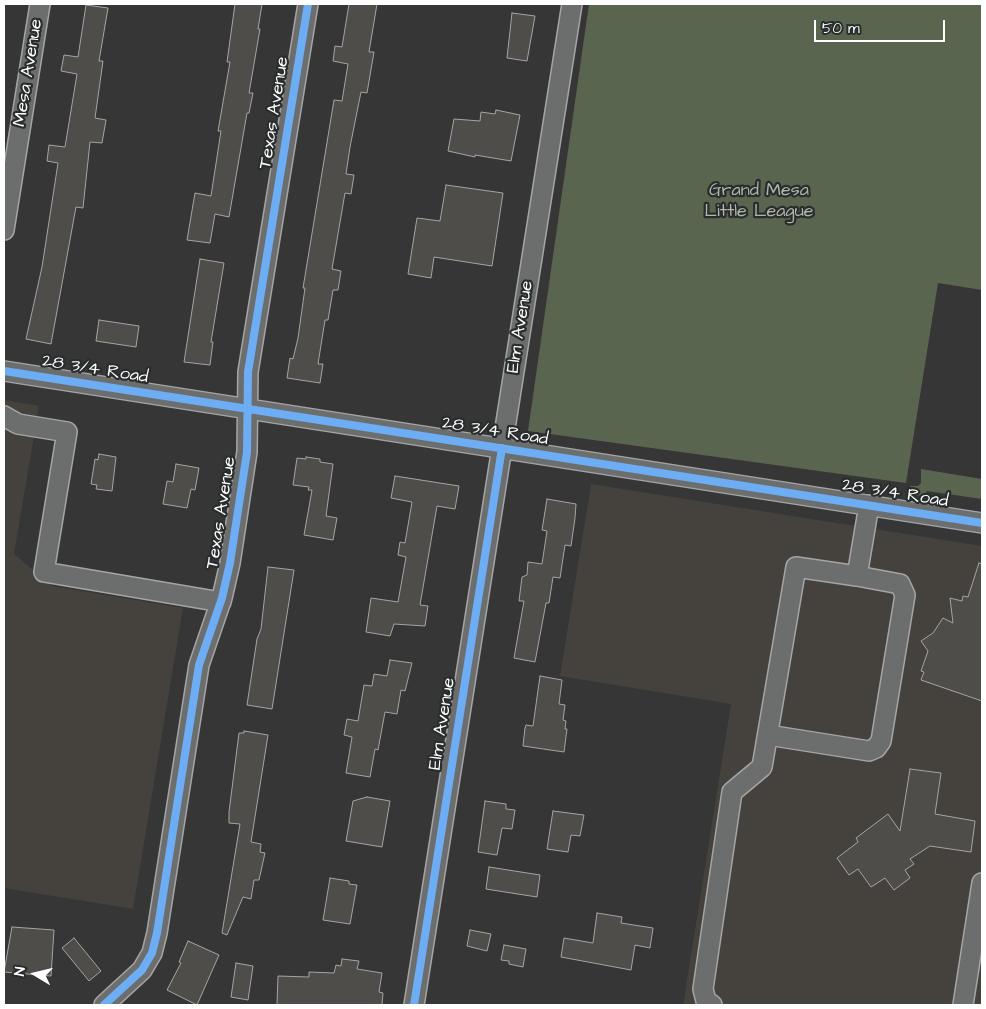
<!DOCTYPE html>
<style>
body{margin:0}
#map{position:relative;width:986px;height:1009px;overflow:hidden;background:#363636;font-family:"Architects Daughter",sans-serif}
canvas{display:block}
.frame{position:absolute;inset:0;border:5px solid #fff;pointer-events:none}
.north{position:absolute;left:10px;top:949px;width:50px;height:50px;-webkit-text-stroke:4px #2a2d2e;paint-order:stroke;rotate:279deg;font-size:14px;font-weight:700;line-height:20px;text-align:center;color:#fff}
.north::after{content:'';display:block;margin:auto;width:18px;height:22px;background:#fff;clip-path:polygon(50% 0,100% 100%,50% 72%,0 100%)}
.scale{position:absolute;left:814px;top:20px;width:131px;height:22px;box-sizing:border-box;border:2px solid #fff;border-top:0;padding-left:6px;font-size:15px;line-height:18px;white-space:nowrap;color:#fff;-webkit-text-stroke:4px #2a2d2e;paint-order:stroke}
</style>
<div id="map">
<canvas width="986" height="1009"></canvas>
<div class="frame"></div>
<div class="north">N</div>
<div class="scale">50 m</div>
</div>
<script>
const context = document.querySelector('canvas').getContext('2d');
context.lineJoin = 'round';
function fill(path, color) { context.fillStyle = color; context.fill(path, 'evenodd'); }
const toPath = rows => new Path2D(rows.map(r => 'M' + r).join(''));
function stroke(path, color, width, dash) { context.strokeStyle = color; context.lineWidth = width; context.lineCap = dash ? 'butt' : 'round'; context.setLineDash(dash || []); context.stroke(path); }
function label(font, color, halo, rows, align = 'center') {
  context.font = font + ' "Architects Daughter",sans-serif'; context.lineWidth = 4.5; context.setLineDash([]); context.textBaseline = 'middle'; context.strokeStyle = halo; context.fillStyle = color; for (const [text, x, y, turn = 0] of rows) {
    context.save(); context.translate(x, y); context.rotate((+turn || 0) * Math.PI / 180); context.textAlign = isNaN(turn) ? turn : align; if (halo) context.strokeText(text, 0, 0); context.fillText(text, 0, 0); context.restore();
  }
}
fill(toPath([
 [4,400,39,406,14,554,52,586,183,608,133,909,4,888],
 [591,484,982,546,982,1005,683,1005,731,704,560,676]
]), '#45413d');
fill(toPath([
 [589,4,982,4,982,290,938,283,906,483,528,431],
 [921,469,982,479,982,499,927,491,925,496,911,495,909,493,910,486,918,486,921,483]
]), '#5a654f');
const building = toPath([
 [235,4,262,4,258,29,260,29,249,93,253,93,249,113,247,113,229,217,215,214,210,243,187,240,195,193,211,196,221,131,218,131,230,62,227,62,235,4],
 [349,4,377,4,369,52,374,52,367,93,361,92,350,147,346,174,354,175,351,194,345,193,332,269,341,271,338,290,333,290,328,320,325,320,318,364,323,364,320,383,287,378,290,358,293,359,298,338,305,288,303,288,334,100,342,101,348,64,333,61,335,46,342,47,349,4],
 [86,5,108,8,99,61,103,61,95,118,106,120,102,143,90,142,83,208,76,207,51,344,26,339,42,267,58,163,47,161,49,145,65,147,77,74,61,71,64,55,78,57,86,5],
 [512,13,535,16,527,61,507,58,512,13],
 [496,110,520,115,511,161,475,155,475,157,448,151,454,119,480,121,481,112,495,114,496,110],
 [446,185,503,193,492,266,434,257,431,278,408,274,417,218,440,221,446,185],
 [200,259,224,263,211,342,213,342,210,365,184,362,200,259],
 [99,320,139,326,136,347,96,341,99,320],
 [99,454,116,457,112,491,96,489,97,485,91,484,95,459,98,460,99,454],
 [306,457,320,459,320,462,333,464,326,516,337,518,333,540,304,535,312,490,308,490,309,487,293,485,297,458,306,459,306,457],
 [176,464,199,468,195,490,191,489,187,508,163,504,167,481,173,482,176,464],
 [395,476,459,486,455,509,437,506,420,605,428,606,425,626,394,624,390,636,366,632,371,598,398,602,406,557,398,555,400,542,405,543,412,502,391,498,395,476],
 [547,499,576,504,575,518,571,546,565,545,560,578,553,577,549,603,546,603,535,662,514,658,524,601,519,601,522,577,527,575,528,562,542,564,547,531,542,530,547,499],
 [979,563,982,564,982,701,921,680,924,672,921,671,928,651,921,641,933,633,943,618,953,623,950,598,962,601,963,596,968,597,979,563],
 [268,567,294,570,272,709,247,705,257,639,261,629,268,567],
 [390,660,412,663,405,691,401,690,397,714,385,712,378,750,375,749,370,777,346,773,352,737,344,735,347,719,358,721,364,685,372,686,374,674,387,676,390,660],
 [540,676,562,680,559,704,565,705,563,720,566,721,565,729,567,729,564,752,523,746,525,728,526,725,533,726,540,676],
 [244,731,268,735,251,842,261,844,260,852,265,853,259,880,254,880,251,899,243,897,227,935,222,933,240,824,229,823,229,812,239,733,244,733,244,731],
 [910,769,941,773,935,814,975,821,971,852,930,846,910,859,914,864,905,870,910,878,894,890,885,878,871,887,858,869,849,875,837,858,858,842,856,838,888,814,900,831,910,769],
 [367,797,390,801,382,847,346,841,353,801,367,797],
 [485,801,506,804,506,809,515,810,512,829,502,828,497,855,478,852,485,801],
 [553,811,584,815,580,836,571,835,568,852,547,849,553,811],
 [489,867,540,875,537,897,486,889,489,867],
 [330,878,349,881,349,884,357,885,350,924,323,920,330,878],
 [597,913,622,917,621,923,653,928,650,948,635,945,631,970,561,957,564,938,593,943,597,913],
 [12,927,54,930,51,976,4,972,12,927],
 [470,930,491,934,487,951,467,946,470,930],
 [74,938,101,971,89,981,62,948,74,938],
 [188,941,219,955,197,1005,167,990,181,963,179,962,188,941],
 [504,945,526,949,523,967,509,964,509,961,501,960,504,945],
 [342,959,359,961,357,969,382,973,379,992,383,993,382,1005,277,1005,278,976,309,977,309,972,334,973,336,965,341,966,342,959],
 [236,963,253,966,248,1000,231,997,236,963]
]);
fill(building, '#4f4d4a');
stroke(building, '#a5a5a5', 1);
const minor = toPath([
 [4,230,40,4],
 [4,371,982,523],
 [4,416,18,424,67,432,44,572,221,602],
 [768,735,869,751,876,748,881,741,905,595,900,584,857,576],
 [104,1005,142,970,152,953,157,933,199,665,222,598,230,563,247,452,248,372,308,4],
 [414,1005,572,4],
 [712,1005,706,1001,703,989,732,792,762,767,796,567,857,576,869,505],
 [963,1005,982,883]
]);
stroke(minor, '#a5a5a5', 22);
stroke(minor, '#6c6d6d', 19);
stroke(toPath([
 [4,371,982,523],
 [104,1005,142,970,152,953,157,933,199,665,222,598,230,563,247,452,248,372,308,4],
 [414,1005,502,448]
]), '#6dadf4', 8);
label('18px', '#fff', '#2a2d2e', [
 ["Mesa Avenue",29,73,-81],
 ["Texas Avenue",275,113,-81],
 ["Elm Avenue",521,327,-81],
 ["28 3/4 Road",95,370,9],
 ["28 3/4 Road",495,432,9],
 ["28 3/4 Road",895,494,9],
 ["Texas Avenue",222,513,-81],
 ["Elm Avenue",443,724,-81]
]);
label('18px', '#b0b6a9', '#2a2d2e', [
 ["Grand Mesa",759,191],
 ["Little League",759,212]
]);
</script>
